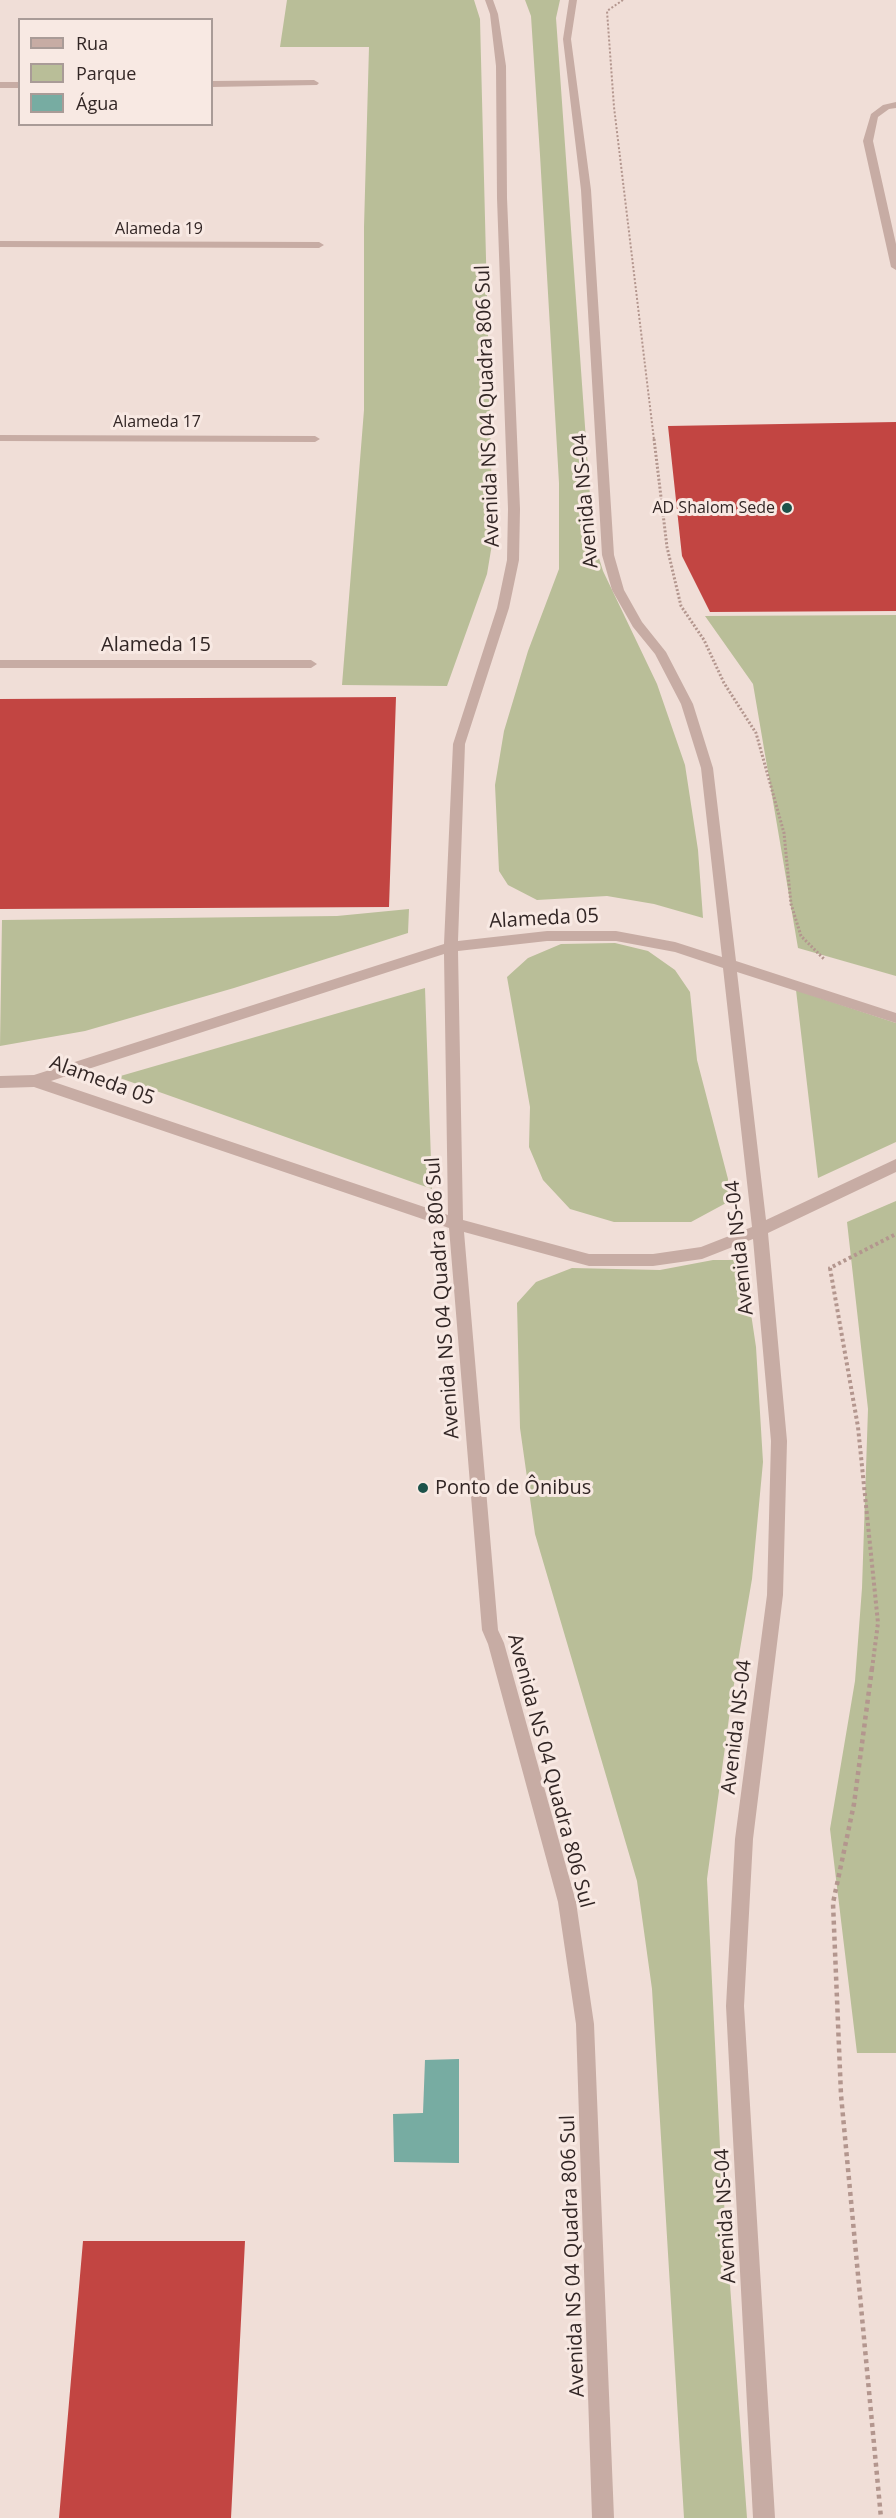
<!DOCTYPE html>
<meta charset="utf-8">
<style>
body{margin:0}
#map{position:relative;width:896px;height:2518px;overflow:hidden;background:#f0ded7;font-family:"Open Sans",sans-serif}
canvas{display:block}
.legend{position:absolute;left:18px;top:18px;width:195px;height:108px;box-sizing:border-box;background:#f8e9e3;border:2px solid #a99b97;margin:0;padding:8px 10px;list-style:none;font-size:18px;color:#322625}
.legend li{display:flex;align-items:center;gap:12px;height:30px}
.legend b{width:30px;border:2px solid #a99b97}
</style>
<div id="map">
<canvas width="896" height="2518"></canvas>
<ul class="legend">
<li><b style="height:8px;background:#c7aca4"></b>Rua</li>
<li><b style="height:16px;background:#b9be98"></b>Parque</li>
<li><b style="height:16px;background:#77aca2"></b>Água</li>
</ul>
</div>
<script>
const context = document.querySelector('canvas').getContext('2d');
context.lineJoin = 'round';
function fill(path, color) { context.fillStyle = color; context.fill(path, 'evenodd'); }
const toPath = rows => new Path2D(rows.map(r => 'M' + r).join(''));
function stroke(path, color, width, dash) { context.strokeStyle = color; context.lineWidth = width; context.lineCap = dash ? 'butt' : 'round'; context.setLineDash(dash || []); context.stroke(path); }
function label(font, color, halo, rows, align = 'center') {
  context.font = font + ' "Open Sans",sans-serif'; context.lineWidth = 6; context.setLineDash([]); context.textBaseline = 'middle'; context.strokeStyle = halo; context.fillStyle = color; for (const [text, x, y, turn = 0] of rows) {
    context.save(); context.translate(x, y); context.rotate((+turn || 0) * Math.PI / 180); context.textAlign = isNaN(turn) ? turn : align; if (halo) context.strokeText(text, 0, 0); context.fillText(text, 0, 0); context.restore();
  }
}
fill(toPath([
 [287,0,474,0,480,19,493,538,487,574,447,686,342,685,364,410,364,227,369,47,280,47],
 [525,0,560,0,556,18,593,539,603,571,657,684,685,765,698,850,703,918,654,904,607,896,537,900,508,885,499,871,495,785,504,731,528,651,559,569,559,483,540,155,531,16],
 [896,615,896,976,798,948,753,684,705,616],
 [409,909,408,933,234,988,85,1031,0,1046,2,920,337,916],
 [615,943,648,951,675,970,690,992,697,1060,728,1179,728,1202,691,1222,614,1222,570,1209,543,1180,529,1147,530,1107,507,977,528,958,561,944],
 [425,988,432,1189,117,1077],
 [796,990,896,1023,896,1142,818,1178],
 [896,1201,896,2053,857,2053,830,1829,855,1681,862,1588,868,1409,847,1222],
 [713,1260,743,1260,756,1347,763,1462,752,1579,732,1696,707,1879,720,2147,747,2518,684,2518,652,1989,637,1881,535,1534,520,1428,517,1303,536,1282,572,1268,660,1270]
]), '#b9be98');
fill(toPath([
 [459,2059,459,2163,394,2162,393,2114,423,2113,425,2060]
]), '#77aca2');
fill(toPath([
 [896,422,896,611,710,612,682,556,668,426],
 [396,697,389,907,0,909,0,699],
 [83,2241,245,2241,231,2518,59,2518]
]), '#c24542');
stroke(toPath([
 [623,0,607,11,614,107,654,440]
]), '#b3968e', 2, [2, 2]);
stroke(toPath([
 [654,439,667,547,681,606,704,640,724,683,756,733,784,833,791,904,801,936,824,959]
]), '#b3968e', 3, [2, 2]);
stroke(toPath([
 [872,1669,878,1623,858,1427,830,1268,896,1234]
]), '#b3968e', 4, [3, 3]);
stroke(toPath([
 [872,1668,854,1804,833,1903,841,2095,881,2518]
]), '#b3968e', 4.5, [4, 4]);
fill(toPath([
 [485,0,493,0,498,14,506,66,507,198,520,509,519,560,509,608,465,744,458,941,547,931,616,931,675,942,722,957,701,768,681,704,655,654,633,627,612,590,602,555,581,190,563,39,569,0,577,0,571,39,591,190,614,555,624,590,642,622,666,652,693,704,713,768,736,961,896,1013,896,1023,737,972,766,1220,896,1159,896,1172,768,1233,787,1441,783,1595,753,1839,744,2006,775,2518,753,2518,726,2006,735,1839,767,1595,771,1441,753,1239,702,1259,653,1266,589,1266,464,1232,498,1630,504,1643,576,1902,594,2024,614,2518,592,2518,576,2024,558,1902,488,1644,482,1630,449,1228,34,1087,0,1088,0,1076,34,1075,444,944,453,744,497,608,507,560,508,509,497,198,496,66,490,14,485,0],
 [547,941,616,941,675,952,723,968,752,1227,701,1247,653,1254,589,1254,463,1220,458,951,547,941],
 [444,954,448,1215,51,1081,444,954],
 [314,80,319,83,317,85,212,87,212,81,314,80],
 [0,82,20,82,20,88,0,88,0,82],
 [896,102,896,108,889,109,878,117,873,141,896,244,896,270,891,267,863,141,871,114,883,105,896,102],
 [0,241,319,242,324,245,319,248,0,247,0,241],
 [0,435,315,436,320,439,315,442,0,441,0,435],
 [0,660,311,660,317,664,311,668,0,668,0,660]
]), '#c7aca4');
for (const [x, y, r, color] of [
 [787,508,6,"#1c524a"],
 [423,1488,6,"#1c524a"]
]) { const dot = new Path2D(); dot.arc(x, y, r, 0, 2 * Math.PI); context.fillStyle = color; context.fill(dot); stroke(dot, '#f8e9e3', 2); }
label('16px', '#322625', '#f8e9e3', [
 ["Alameda 19",159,229],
 ["Alameda 17",157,422]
]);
label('16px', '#322625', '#f8e9e3', [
 ["AD Shalom Sede",775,508]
], 'right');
label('20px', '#322625', '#f8e9e3', [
 ["Avenida NS 04 Quadra 806 Sul",488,406,-92],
 ["Avenida NS-04",586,501,-95],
 ["Alameda 15",156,645],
 ["Alameda 05",544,919,-3],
 ["Alameda 05",102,1081,20],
 ["Avenida NS-04",740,1248,-96],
 ["Avenida NS 04 Quadra 806 Sul",443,1298,-94],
 ["Avenida NS-04",737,1727,-83],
 ["Avenida NS 04 Quadra 806 Sul",550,1771,75],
 ["Avenida NS-04",726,2216,-93],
 ["Avenida NS 04 Quadra 806 Sul",573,2256,-92]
]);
label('20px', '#322625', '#f8e9e3', [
 ["Ponto de Ônibus",435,1488]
], 'left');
</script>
